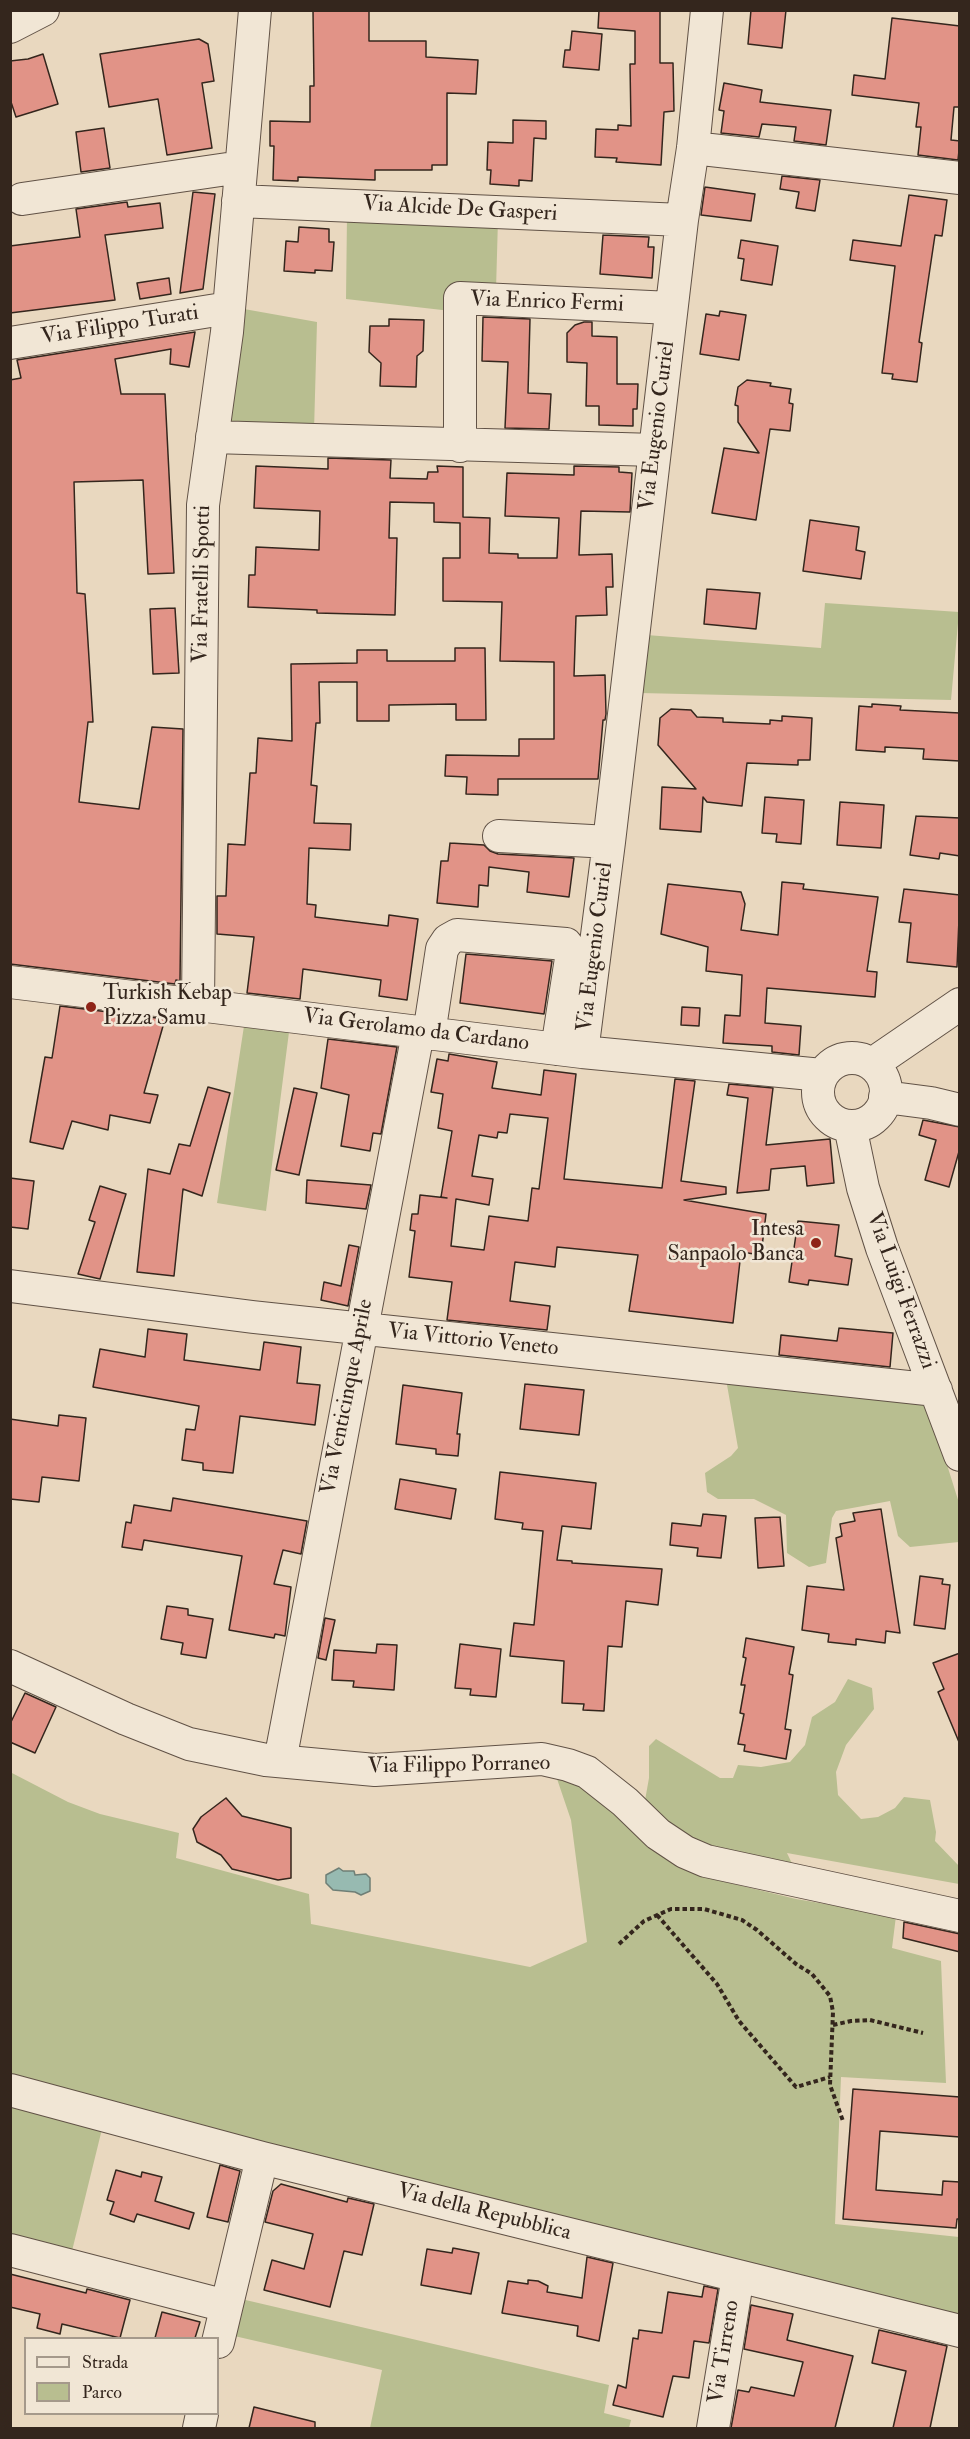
<!DOCTYPE html>
<style>
body{margin:0}
#map{position:relative;width:970px;height:2439px;overflow:hidden;background:#e9d8bf;font-family:"IM FELL Double Pica",serif}
canvas{display:block}
.frame{position:absolute;inset:0;border:12px solid #34261d;pointer-events:none}
.legend{position:absolute;left:24px;top:2337px;width:195px;height:78px;box-sizing:border-box;background:#f1e6d5;border:2px solid #a5998b;margin:0;padding:8px 10px;list-style:none;font-size:18px;color:#34261d}
.legend li{display:flex;align-items:center;gap:12px;height:30px}
.legend b{width:30px;border:2px solid #a5998b}
</style>
<div id="map">
<canvas width="970" height="2439"></canvas>
<div class="frame"></div>
<ul class="legend">
<li><b style="height:8px;background:#f1e6d5"></b>Strada</li>
<li><b style="height:16px;background:#b8be90"></b>Parco</li>
</ul>
</div>
<script>
const context = document.querySelector('canvas').getContext('2d');
context.lineJoin = 'round';
function fill(path, color) { context.fillStyle = color; context.fill(path, 'evenodd'); }
const toPath = rows => new Path2D(rows.map(r => 'M' + r).join(''));
function stroke(path, color, width, dash) { context.strokeStyle = color; context.lineWidth = width; context.lineCap = dash ? 'butt' : 'round'; context.setLineDash(dash || []); context.stroke(path); }
function label(font, color, halo, rows, align = 'center') {
  context.font = font + ' "IM FELL Double Pica",serif'; context.lineWidth = 5; context.setLineDash([]); context.textBaseline = 'middle'; context.strokeStyle = halo; context.fillStyle = color; for (const [text, x, y, turn = 0] of rows) {
    context.save(); context.translate(x, y); context.rotate((+turn || 0) * Math.PI / 180); context.textAlign = isNaN(turn) ? turn : align; if (halo) context.strokeText(text, 0, 0); context.fillText(text, 0, 0); context.restore();
  }
}
fill(toPath([
 [347,216,498,219,496,290,451,311,346,299],
 [244,309,317,322,314,431,227,429],
 [825,603,959,612,951,700,640,693,646,635,821,648],
 [244,1026,289,1032,266,1211,217,1203],
 [726,1379,927,1401,959,1503,959,1542,910,1547,898,1536,890,1501,836,1511,832,1518,826,1563,809,1567,787,1553,786,1515,754,1499,718,1499,707,1492,705,1473,731,1456,738,1448],
 [848,1679,872,1688,874,1709,846,1745,836,1772,838,1795,861,1819,878,1817,895,1808,904,1797,930,1800,936,1832,935,1841,959,1866,959,1884,787,1853,796,1872,680,1840,644,1806,649,1778,649,1746,656,1739,720,1778,733,1778,738,1765,761,1767,790,1762,805,1745,812,1717,835,1702],
 [554,1770,609,1803,655,1852,705,1877,796,1899,896,1916,892,1948,941,1961,946,2083,841,2077,835,2224,959,2237,959,2316,708,2256,365,2167,11,2078,10,1772,68,1802,100,1814,179,1833,176,1858,309,1894,311,1924,530,1967,587,1942,571,1820],
 [10,2106,102,2129,71,2255,11,2240],
 [237,2298,609,2385,604,2413,631,2420,629,2428,370,2428,382,2370,230,2335]
]), '#b8be90');
const water = toPath([
 [339,1868,343,1871,354,1871,355,1875,366,1874,370,1878,370,1891,361,1895,355,1892,333,1890,326,1883,326,1875,339,1868]
]);
fill(water, '#97bab1');
stroke(water, '#6f7f76', 1.5);
const building = toPath([
 [313,10,369,10,369,41,426,41,426,57,478,60,476,94,447,93,447,165,432,165,432,170,375,170,375,180,298,177,298,181,273,180,274,146,270,146,270,121,310,122,310,86,314,86,313,10],
 [599,10,660,10,660,63,673,63,674,111,664,112,661,165,616,162,617,158,595,157,596,129,618,130,618,125,631,126,630,64,635,64,635,31,598,28,599,10],
 [751,10,786,10,782,48,748,44,751,10],
 [892,18,960,26,960,107,954,107,951,140,960,141,958,160,918,155,921,127,916,127,919,103,852,95,854,75,885,79,892,18],
 [572,31,602,34,599,70,563,67,565,50,570,50,572,31],
 [199,39,208,44,214,81,202,83,212,148,167,155,158,99,109,107,100,54,199,39],
 [43,54,58,104,16,117,10,99,10,61,28,59,43,54],
 [724,83,762,90,760,102,831,110,826,145,794,141,796,127,762,124,759,137,721,133,724,111,719,110,724,83],
 [513,120,546,121,546,139,534,138,532,181,519,180,519,186,490,184,491,170,487,170,488,142,513,143,513,120],
 [104,128,110,168,81,172,76,132,104,128],
 [782,176,820,180,815,211,796,208,799,192,780,189,782,176],
 [705,187,755,194,751,221,701,215,705,187],
 [193,192,215,194,203,289,180,293,193,192],
 [909,195,947,200,942,236,935,235,919,342,922,343,917,382,892,379,893,374,882,373,895,266,850,260,853,240,901,246,909,195],
 [127,202,128,207,160,203,163,228,105,235,115,300,10,313,10,246,80,237,76,209,127,202],
 [299,227,329,229,329,242,334,242,332,271,315,270,315,273,284,271,286,241,298,242,299,227],
 [603,235,649,237,648,247,654,247,652,278,600,274,603,235],
 [741,240,778,246,772,285,741,280,744,259,738,258,741,240],
 [169,278,171,294,140,299,137,283,169,278],
 [720,311,746,315,739,360,700,354,706,314,719,316,720,311],
 [483,317,530,319,528,393,551,394,549,429,505,428,508,362,482,361,483,317],
 [389,319,424,320,423,351,417,356,416,387,380,386,381,363,369,352,370,326,389,326,389,319],
 [584,322,592,322,592,336,617,337,617,384,638,384,637,409,633,409,633,426,599,425,599,406,586,406,587,363,567,362,567,333,575,325,584,322],
 [195,332,189,367,170,364,171,349,115,359,121,394,165,394,174,573,148,574,143,480,74,482,77,593,85,594,93,722,88,722,79,802,139,809,152,727,183,729,180,981,176,980,175,984,10,964,10,380,21,378,17,360,195,332],
 [747,380,771,383,770,386,791,389,789,403,793,404,790,431,770,429,756,520,712,513,724,448,759,453,738,422,738,406,735,405,738,387,747,380],
 [328,458,391,460,390,478,427,479,428,472,438,472,437,466,463,467,463,517,490,518,489,553,518,554,518,558,557,558,559,518,505,516,507,473,574,475,574,466,619,467,619,472,632,473,630,512,581,511,579,555,612,554,613,587,606,587,607,615,576,616,574,676,605,675,606,714,605,720,603,720,598,779,498,779,498,795,466,794,467,777,445,776,446,755,519,756,519,739,554,739,554,662,500,661,502,602,443,601,443,558,460,558,460,523,434,522,434,503,390,502,389,538,397,538,395,615,317,613,317,610,248,607,249,575,255,575,256,547,319,550,320,511,254,508,256,466,328,469,328,458],
 [810,520,859,527,856,550,865,552,861,579,803,571,810,520],
 [707,589,760,593,756,629,704,624,707,589],
 [175,608,179,673,153,674,150,609,175,608],
 [455,648,485,648,486,720,456,720,456,704,389,705,389,721,357,721,357,682,319,682,320,723,316,723,311,785,317,786,314,823,351,824,350,850,309,848,307,904,316,905,315,917,388,926,389,915,418,919,407,1000,379,996,381,980,303,969,300,999,247,993,254,937,217,934,217,896,226,896,228,844,245,845,250,773,256,773,258,738,292,741,291,664,357,663,357,650,387,650,387,661,455,661,455,648],
 [872,704,901,706,900,710,960,713,960,761,923,759,924,749,885,747,885,752,856,750,859,706,872,707,872,704],
 [671,709,691,710,697,717,723,718,723,722,770,724,770,720,782,721,782,716,812,718,810,760,798,760,798,765,747,763,742,806,707,802,703,797,701,832,660,829,662,787,696,789,658,745,660,718,671,709],
 [765,797,804,800,801,844,776,842,777,834,762,833,765,797],
 [840,802,884,805,881,848,837,845,840,802],
 [916,816,960,818,960,856,940,853,939,859,910,855,916,816],
 [450,843,484,845,490,851,498,854,574,858,569,897,527,892,529,872,489,867,488,886,479,885,478,907,437,903,441,861,448,861,450,843],
 [782,882,804,884,803,889,878,897,867,971,877,972,875,997,767,988,765,1023,801,1026,799,1055,772,1052,772,1046,723,1043,725,1015,740,1016,742,975,706,971,708,947,661,934,668,884,741,892,745,904,741,930,778,935,782,882],
 [904,889,960,895,957,967,907,962,911,923,899,922,904,889],
 [466,954,552,961,544,1014,460,1003,466,954],
 [60,1006,165,1019,144,1093,158,1095,150,1123,110,1115,108,1130,72,1121,63,1149,30,1142,45,1057,52,1058,60,1006],
 [682,1007,700,1008,699,1026,681,1025,682,1007],
 [328,1039,397,1047,381,1134,373,1133,370,1151,341,1146,349,1095,321,1088,328,1039],
 [449,1054,497,1062,492,1088,541,1095,544,1070,576,1074,564,1179,662,1188,675,1079,695,1081,681,1181,726,1187,726,1194,684,1200,766,1214,761,1255,741,1252,733,1323,629,1311,638,1255,557,1247,555,1267,515,1262,510,1301,550,1306,547,1330,447,1320,452,1282,409,1277,415,1231,410,1230,412,1214,418,1214,420,1195,447,1198,441,1197,452,1131,438,1128,443,1094,431,1092,437,1059,448,1061,449,1054],
 [510,1114,548,1118,539,1189,532,1188,528,1221,489,1216,484,1250,451,1246,456,1199,489,1205,493,1179,472,1176,479,1135,497,1138,498,1132,507,1133,510,1114],
 [729,1084,773,1088,766,1145,830,1139,834,1183,807,1186,805,1166,771,1169,769,1190,737,1193,748,1098,727,1095,729,1084],
 [208,1087,230,1093,202,1196,183,1189,174,1276,137,1272,148,1169,170,1174,179,1144,190,1146,208,1087],
 [294,1088,317,1093,299,1175,276,1170,294,1088],
 [923,1120,960,1127,960,1148,949,1187,925,1180,936,1140,919,1135,923,1120],
 [10,1178,34,1181,28,1229,10,1227,10,1178],
 [307,1180,371,1185,366,1209,306,1203,307,1180],
 [100,1186,126,1194,100,1279,78,1274,95,1222,89,1220,100,1186],
 [798,1221,839,1225,835,1256,852,1259,848,1285,809,1280,808,1285,789,1282,798,1221],
 [349,1245,359,1247,348,1306,321,1300,324,1282,341,1286,349,1245],
 [839,1328,893,1333,890,1367,779,1355,781,1335,837,1341,839,1328],
 [148,1329,187,1334,184,1360,260,1370,264,1342,301,1347,297,1383,320,1385,315,1425,240,1416,233,1473,203,1470,203,1463,182,1460,186,1429,195,1430,199,1406,93,1387,100,1349,145,1357,148,1329],
 [525,1384,584,1390,579,1435,520,1429,525,1384],
 [403,1385,462,1393,457,1434,460,1434,458,1456,436,1454,436,1449,396,1444,403,1385],
 [59,1415,86,1418,79,1481,42,1477,39,1502,10,1499,10,1419,58,1426,59,1415],
 [500,1472,596,1483,591,1529,562,1526,557,1560,572,1561,572,1563,662,1569,658,1605,626,1601,622,1647,608,1646,604,1711,583,1710,584,1704,562,1703,564,1661,510,1656,514,1623,534,1625,543,1531,522,1529,523,1523,495,1519,500,1472],
 [400,1479,456,1489,451,1519,395,1509,400,1479],
 [173,1498,307,1521,301,1554,283,1550,274,1584,291,1587,285,1636,275,1634,274,1638,229,1630,242,1556,144,1540,142,1550,122,1547,126,1522,131,1523,134,1505,171,1511,173,1498],
 [881,1509,900,1633,886,1631,885,1643,856,1639,856,1645,828,1642,829,1634,802,1630,807,1586,844,1590,836,1538,842,1536,840,1524,855,1521,853,1513,881,1509],
 [703,1514,726,1516,721,1558,697,1556,698,1548,670,1545,672,1523,701,1526,703,1514],
 [780,1517,784,1566,758,1568,755,1518,780,1517],
 [920,1576,943,1579,942,1584,950,1585,945,1629,914,1625,920,1576],
 [167,1606,188,1609,188,1615,213,1619,206,1658,181,1654,183,1643,161,1639,167,1606],
 [325,1618,335,1620,326,1660,318,1658,325,1618],
 [746,1638,794,1647,789,1674,793,1675,785,1729,791,1730,786,1759,744,1751,745,1745,738,1744,744,1714,740,1713,745,1685,741,1685,746,1658,743,1657,746,1638],
 [377,1644,397,1645,394,1690,353,1687,354,1681,332,1680,334,1650,376,1653,377,1644],
 [460,1644,501,1649,496,1697,470,1695,471,1689,455,1688,460,1644],
 [960,1653,960,1742,959,1742,938,1692,944,1689,933,1663,960,1653],
 [25,1693,56,1707,35,1753,10,1742,10,1724,25,1693],
 [226,1798,242,1816,291,1828,291,1878,278,1880,232,1869,221,1855,197,1842,193,1829,201,1817,226,1798],
 [904,1922,960,1934,960,1952,903,1938,904,1922],
 [853,2089,960,2097,960,2137,880,2131,876,2190,942,2195,943,2181,960,2182,960,2219,957,2219,956,2228,843,2219,853,2089],
 [220,2165,240,2171,228,2222,207,2217,220,2165],
 [116,2170,141,2177,142,2172,162,2177,155,2201,194,2213,189,2229,137,2214,134,2222,110,2214,114,2202,107,2200,116,2170],
 [281,2184,347,2202,348,2198,374,2204,362,2255,344,2251,330,2307,264,2290,272,2260,304,2269,313,2234,265,2222,273,2191,281,2184],
 [453,2248,479,2253,471,2294,421,2285,427,2249,452,2253,453,2248],
 [587,2257,613,2263,599,2341,577,2336,578,2326,502,2313,508,2281,528,2284,528,2280,538,2281,548,2286,547,2292,582,2298,587,2257],
 [10,2274,86,2293,87,2289,130,2300,120,2338,62,2324,60,2334,37,2328,40,2314,10,2307,10,2274],
 [704,2286,718,2289,709,2343,694,2341,689,2378,673,2376,663,2417,613,2405,618,2385,626,2388,633,2338,638,2339,639,2330,662,2333,668,2292,702,2297,704,2286],
 [751,2305,793,2314,787,2340,853,2356,835,2428,731,2428,738,2390,749,2392,751,2387,794,2396,803,2362,744,2349,751,2305],
 [162,2312,200,2322,195,2338,155,2338,162,2312],
 [879,2330,947,2346,930,2428,893,2428,906,2371,872,2363,879,2330],
 [254,2407,315,2422,315,2428,249,2428,254,2407]
]);
fill(building, '#e19387');
stroke(building, '#34261d', 1.5);
const minor = toPath([
 [10,27,43,10],
 [693,148,960,178],
 [22,199,241,167],
 [238,201,682,220],
 [10,343,229,308],
 [212,437,655,450],
 [460,446,460,298,671,308],
 [499,836,609,842],
 [10,982,582,1052,822,1075],
 [198,1004,203,505,227,332,255,10],
 [429,1034,442,949,448,940,457,935,566,944,572,952,557,1049],
 [582,1052,609,842,682,220,693,148,707,10],
 '818 1092a34 34 0 1 1 68 0a34 34 0 1 1-68 0Z',
 [874,1065,881,1058,960,1004],
 [885,1097,931,1103,960,1110],
 [850,1126,863,1188,882,1248,960,1455],
 [10,1286,253,1317,936,1390],
 [10,1666,126,1719,189,1744,266,1760,375,1770,542,1759,568,1765,587,1772,625,1802,658,1834,685,1852,706,1861,960,1916],
 [280,1761,418,1033],
 [10,2090,262,2158,960,2331],
 [10,2250,226,2306],
 [218,2342,262,2158],
 [199,2428,202,2414],
 [713,2428,738,2276]
]);
stroke(minor, '#615246', 34);
stroke(toPath([
 [657,1915,717,1984,739,2021,796,2087,830,2077],
 [619,1944,644,1921,671,1909,704,1909,742,1920,757,1930,796,1964,812,1974,830,1996,833,2012,830,2085,843,2121],
 [833,2025,851,2021,870,2020,923,2033]
]), '#34261d', 4, [4.5, 3]);
stroke(minor, '#f1e6d5', 32);
for (const [x, y, r, color] of [
 [91,1007,6,"#8f2418"],
 [816,1243,6,"#8f2418"]
]) { const dot = new Path2D(); dot.arc(x, y, r, 0, 2 * Math.PI); context.fillStyle = color; context.fill(dot); stroke(dot, '#f1e6d5', 2); }
label('22px', '#34261d', '#f1e6d5', [
 ["Via Alcide De Gasperi",460,210,3],
 ["Via Enrico Fermi",547,303,2],
 ["Via Filippo Turati",120,326,-9],
 ["Via Eugenio Curiel",658,426,-83],
 ["Via Fratelli Spotti",203,584,-89],
 ["Via Eugenio Curiel",596,947,-83],
 ["Via Gerolamo da Cardano",416,1031,7],
 ["Via Luigi Ferrazzi",900,1291,70],
 ["Via Vittorio Veneto",473,1341,6],
 ["Via Venticinque Aprile",348,1397,-79],
 ["Via Filippo Porraneo",459,1766,-1],
 ["Via della Repubblica",484,2213,14],
 ["Via Tirreno",725,2352,-81]
]);
label('22px', '#34261d', '#f1e6d5', [
 ["Turkish Kebap",103,994],
 ["Pizza Samu",103,1019],
 ["Intesa",804,1230,"right"],
 ["Sanpaolo Banca",804,1255,"right"]
], 'left');
</script>
